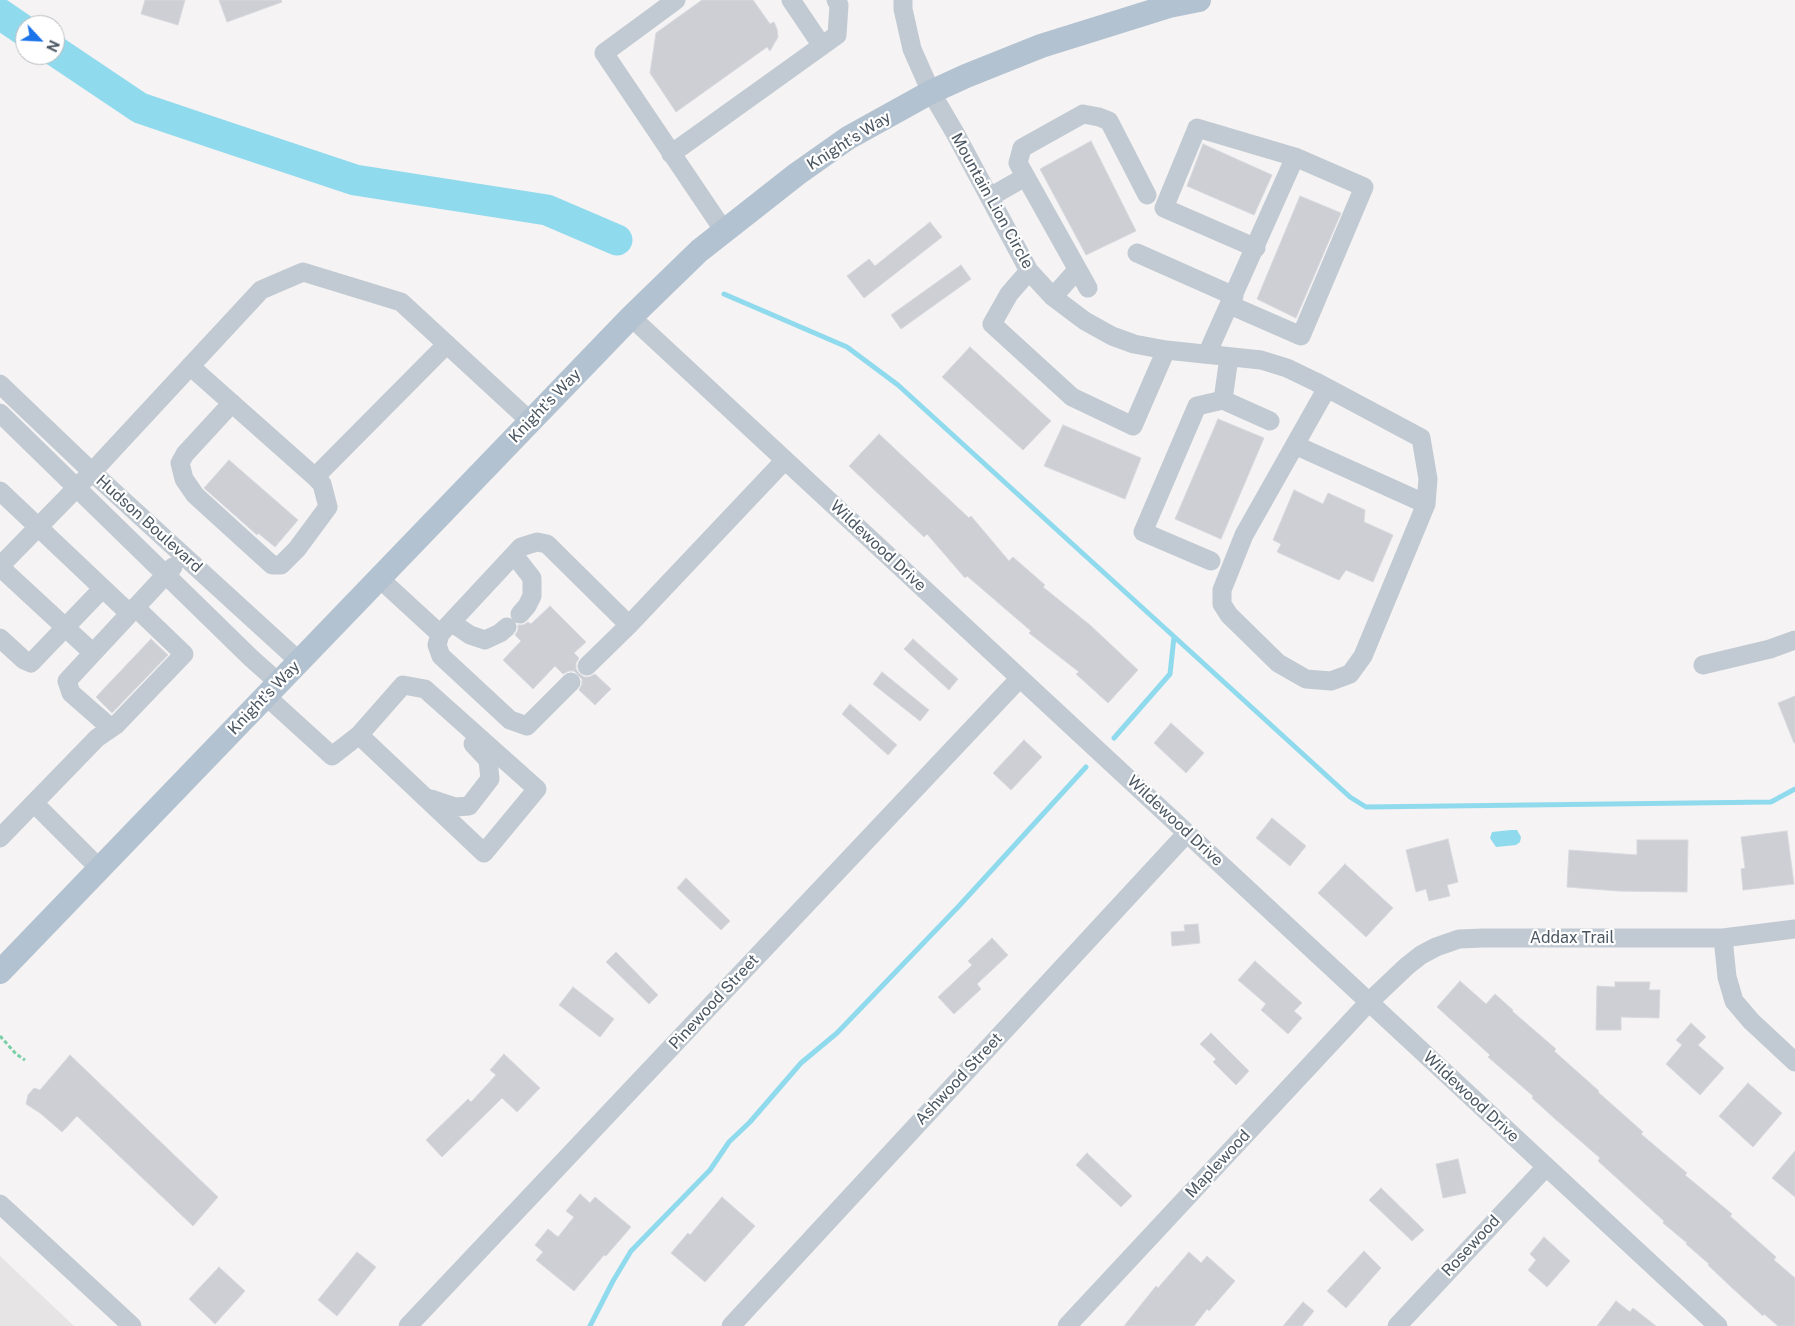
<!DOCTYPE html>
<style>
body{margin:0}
#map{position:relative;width:1795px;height:1326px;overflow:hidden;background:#f5f3f3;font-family:"Public Sans",sans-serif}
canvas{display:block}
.north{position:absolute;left:15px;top:15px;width:50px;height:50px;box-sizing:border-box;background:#fff;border:1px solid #b7bbc0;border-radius:50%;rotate:115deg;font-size:14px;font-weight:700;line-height:20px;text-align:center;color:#4a5661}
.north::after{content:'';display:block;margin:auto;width:18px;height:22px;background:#1a73e8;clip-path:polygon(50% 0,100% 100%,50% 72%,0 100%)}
</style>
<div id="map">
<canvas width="1795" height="1326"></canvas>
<div class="north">N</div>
</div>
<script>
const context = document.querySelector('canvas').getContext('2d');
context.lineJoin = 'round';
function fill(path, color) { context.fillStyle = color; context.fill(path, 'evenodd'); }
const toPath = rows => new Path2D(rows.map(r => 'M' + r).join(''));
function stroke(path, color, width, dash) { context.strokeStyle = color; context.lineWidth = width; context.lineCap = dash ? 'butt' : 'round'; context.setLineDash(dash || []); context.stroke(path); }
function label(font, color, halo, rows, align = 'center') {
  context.font = font + ' "Public Sans",sans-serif'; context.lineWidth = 4.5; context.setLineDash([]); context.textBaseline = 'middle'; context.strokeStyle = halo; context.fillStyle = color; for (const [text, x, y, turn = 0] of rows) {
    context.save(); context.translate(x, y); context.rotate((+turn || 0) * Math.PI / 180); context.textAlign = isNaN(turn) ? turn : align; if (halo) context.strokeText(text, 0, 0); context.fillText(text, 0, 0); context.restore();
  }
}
fill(toPath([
 [0,1256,74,1326,0,1326]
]), '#e6e4e5');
fill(toPath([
 [1511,830,1517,830,1521,837,1520,842,1516,845,1496,847,1490,838,1492,832]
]), '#90daee');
stroke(toPath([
 [724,294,847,347,898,385,1350,797,1366,807,1771,802,1795,789],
 [1114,738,1170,674,1174,637],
 [590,1326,613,1281,631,1251,710,1170,729,1142,750,1122,801,1063,837,1033,959,906,1086,767]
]), '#90daee', 5);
stroke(toPath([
 [0,14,25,31],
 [55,51,140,108,211,132,355,180,547,210,617,240]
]), '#90daee', 31);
const building = toPath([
 [145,0,185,0,178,25,141,14,145,0],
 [219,0,281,0,282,2,227,22,219,0],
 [702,0,753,0,770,24,774,22,777,29,778,37,770,51,767,47,676,112,650,73,656,33,702,0],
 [1091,141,1136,231,1086,255,1040,169,1091,141],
 [1203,144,1272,175,1254,215,1187,186,1203,144],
 [1300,196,1341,213,1296,318,1257,299,1300,196],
 [930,222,942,237,864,298,847,276,869,259,875,266,930,222],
 [961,265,971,279,901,329,891,315,961,265],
 [970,347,1051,421,1023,450,942,377,970,347],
 [1218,419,1264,438,1221,539,1175,519,1218,419],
 [1063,425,1141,458,1125,499,1044,466,1063,425],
 [879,434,969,518,971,516,1009,561,1013,557,1045,585,1043,587,1090,625,1138,670,1108,703,1076,674,1079,672,1029,633,1031,631,967,576,965,578,927,534,924,537,849,466,879,434],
 [229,460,298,520,275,547,258,533,257,535,204,488,229,460],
 [1294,490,1323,504,1328,493,1365,510,1364,522,1393,535,1373,582,1346,570,1339,580,1277,552,1281,544,1273,540,1294,490],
 [550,606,586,642,574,653,579,658,576,663,576,669,579,673,584,677,589,677,595,674,611,689,595,705,579,690,582,684,582,679,574,671,569,671,563,674,555,666,533,689,503,660,521,641,515,635,518,630,518,625,523,625,528,622,531,624,550,606],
 [151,639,168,655,112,713,96,697,151,639],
 [913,639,958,679,949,690,904,649,913,639],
 [882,672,929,710,920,721,873,684,882,672],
 [1795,696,1795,743,1794,743,1778,703,1795,696],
 [850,704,897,745,888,755,842,714,850,704],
 [1171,723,1204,753,1186,773,1154,743,1171,723],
 [1024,740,1042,757,1011,790,993,773,1024,740],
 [1272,818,1306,846,1290,866,1256,838,1272,818],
 [1787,831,1794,884,1743,890,1741,869,1745,868,1741,837,1787,831],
 [1448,839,1458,882,1447,885,1450,896,1429,901,1426,889,1416,892,1406,850,1448,839],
 [1637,840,1688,840,1687,892,1618,891,1567,887,1569,850,1637,855,1637,840],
 [1345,864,1393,908,1366,937,1318,893,1345,864],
 [686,878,730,921,721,930,677,888,686,878],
 [1198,924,1200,943,1172,946,1171,932,1185,931,1184,925,1198,924],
 [992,938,1008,955,977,984,981,989,954,1014,938,997,972,965,968,961,992,938],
 [616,952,658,995,649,1004,606,962,616,952],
 [1255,961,1302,1003,1294,1011,1302,1018,1288,1034,1261,1010,1266,1004,1238,980,1255,961],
 [1460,981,1486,1004,1495,994,1513,1010,1512,1011,1556,1049,1554,1051,1599,1091,1598,1092,1643,1132,1641,1134,1687,1173,1685,1175,1732,1214,1730,1216,1776,1257,1774,1260,1795,1278,1795,1326,1778,1326,1764,1314,1763,1316,1730,1286,1708,1265,1709,1264,1686,1244,1687,1243,1663,1223,1664,1221,1598,1161,1600,1158,1554,1118,1532,1098,1533,1096,1488,1057,1490,1055,1437,1007,1460,981],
 [1615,982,1650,982,1649,990,1660,990,1659,1018,1621,1017,1621,1030,1596,1030,1597,986,1615,987,1615,982],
 [573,987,614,1019,600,1037,559,1005,573,987],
 [1691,1023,1706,1037,1698,1045,1724,1068,1700,1095,1666,1064,1682,1045,1676,1040,1691,1023],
 [1211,1033,1249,1071,1236,1085,1213,1062,1216,1059,1200,1044,1211,1033],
 [504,1054,540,1088,517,1112,502,1098,442,1157,426,1140,468,1099,471,1102,496,1075,490,1070,504,1054],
 [70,1055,218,1197,193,1226,77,1116,62,1132,40,1113,26,1104,28,1095,34,1088,40,1090,70,1055],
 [1748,1083,1782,1113,1753,1147,1719,1116,1748,1083],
 [1795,1151,1795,1197,1772,1178,1795,1151],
 [1087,1153,1132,1196,1121,1207,1076,1165,1087,1153],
 [1458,1159,1466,1193,1443,1198,1436,1164,1458,1159],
 [1381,1188,1424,1230,1412,1241,1369,1200,1381,1188],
 [580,1194,590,1203,595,1197,631,1227,606,1256,604,1255,574,1291,536,1260,543,1252,535,1245,548,1229,558,1237,574,1217,566,1211,580,1194],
 [722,1197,755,1226,705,1282,671,1253,688,1233,690,1235,722,1197],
 [1544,1237,1570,1261,1547,1287,1528,1270,1536,1260,1530,1254,1544,1237],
 [1364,1251,1381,1268,1346,1308,1327,1291,1364,1251],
 [357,1252,376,1267,337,1316,318,1300,357,1252],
 [1189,1252,1201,1263,1207,1256,1235,1281,1209,1311,1207,1309,1194,1326,1124,1326,1156,1286,1158,1288,1189,1252],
 [219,1267,245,1291,215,1324,189,1299,219,1267],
 [1616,1301,1630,1312,1633,1308,1656,1326,1597,1326,1616,1301],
 [1303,1302,1314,1311,1302,1326,1283,1326,1303,1302]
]);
fill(building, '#cdcfd5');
stroke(building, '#d7d9de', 1);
stroke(toPath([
 [0,1036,16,1054,25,1060]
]), '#7ad0a6', 3, [4, 2.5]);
stroke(toPath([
 [676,0,604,53,724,231],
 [791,0,822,46],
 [903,0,903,9,912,49,931,92,955,133,1029,271,1053,297,1085,321,1112,336,1134,344,1166,350,1261,360,1287,368,1316,382,1421,438,1428,479,1426,504,1363,656,1350,674,1331,681,1306,679,1278,663,1229,615,1222,604,1222,590,1244,535,1327,388],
 [671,154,837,35,839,5,836,0],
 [990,197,1025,177],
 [1137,253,1234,296],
 [1029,271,1009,294,992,324,1072,397,1133,426,1166,350],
 [1088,288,1018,163,1022,148,1083,114,1099,117,1109,121,1147,195],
 [1053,297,1077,270],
 [1230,305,1301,336,1364,187,1295,157,1197,128,1164,208,1256,248],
 [631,317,1718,1326],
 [1207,354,1295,157],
 [190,366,315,477,447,344],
 [0,384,92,472,300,662],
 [1223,400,1229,357],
 [232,403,185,454,180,463,184,479,195,495,272,565,281,565,297,549,328,507,322,484,315,477],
 [0,413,251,658,279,683],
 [1295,445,1426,504],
 [0,491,129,613],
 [514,555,532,578,532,596,527,606,520,614],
 [1211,561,1143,532,1197,406,1223,400,1270,421],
 [0,566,92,472,261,290,303,272,401,302,530,421],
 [0,567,93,653],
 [379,578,440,634],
 [451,622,470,635,485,640,500,633,507,627],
 [0,638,24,660,31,663,103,588],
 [1703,665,1770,649,1795,640],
 [587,666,629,625],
 [571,682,527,726,510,720,441,656,437,645,440,634,521,547,537,542,547,544,629,625,785,460],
 [266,696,332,756,359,735,484,853,537,789,425,689,403,685,359,735],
 [111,728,71,693,67,681,173,567],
 [431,799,455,807,469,806,490,779,488,760,473,744],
 [34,803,100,869],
 [0,838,97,738,116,725,184,654,135,607],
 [1723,938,1727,977,1734,1001,1751,1021,1795,1062],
 [0,1204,132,1326],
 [408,1326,1020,678],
 [731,1326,1187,833],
 [1067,1326,1369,1002,1407,966,1421,955,1436,947,1459,939,1483,938,1723,938,1795,929],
 [1397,1326,1546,1167]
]), '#c1cad2', 19);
stroke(toPath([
 [0,972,631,317,699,251,797,174,848,138,931,92,966,76,1041,46,1169,6,1199,0]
]), '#b3c2d1', 24);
label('16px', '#4a5661', '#fff', [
 ["Knight's Way",849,141,-32],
 ["Mountain Lion Circle",992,201,61],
 ["Knight's Way",545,406,-46],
 ["Hudson Boulevard",149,524,42],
 ["Wildewood Drive",878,546,43],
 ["Knight's Way",264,698,-46],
 ["Wildewood Drive",1175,821,43],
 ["Addax Trail",1572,938],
 ["Pinewood Street",714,1002,-47],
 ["Ashwood Street",959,1079,-47],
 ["Wildewood Drive",1471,1097,43],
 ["Maplewood",1218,1164,-47],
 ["Rosewood",1471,1246,-47]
]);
</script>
